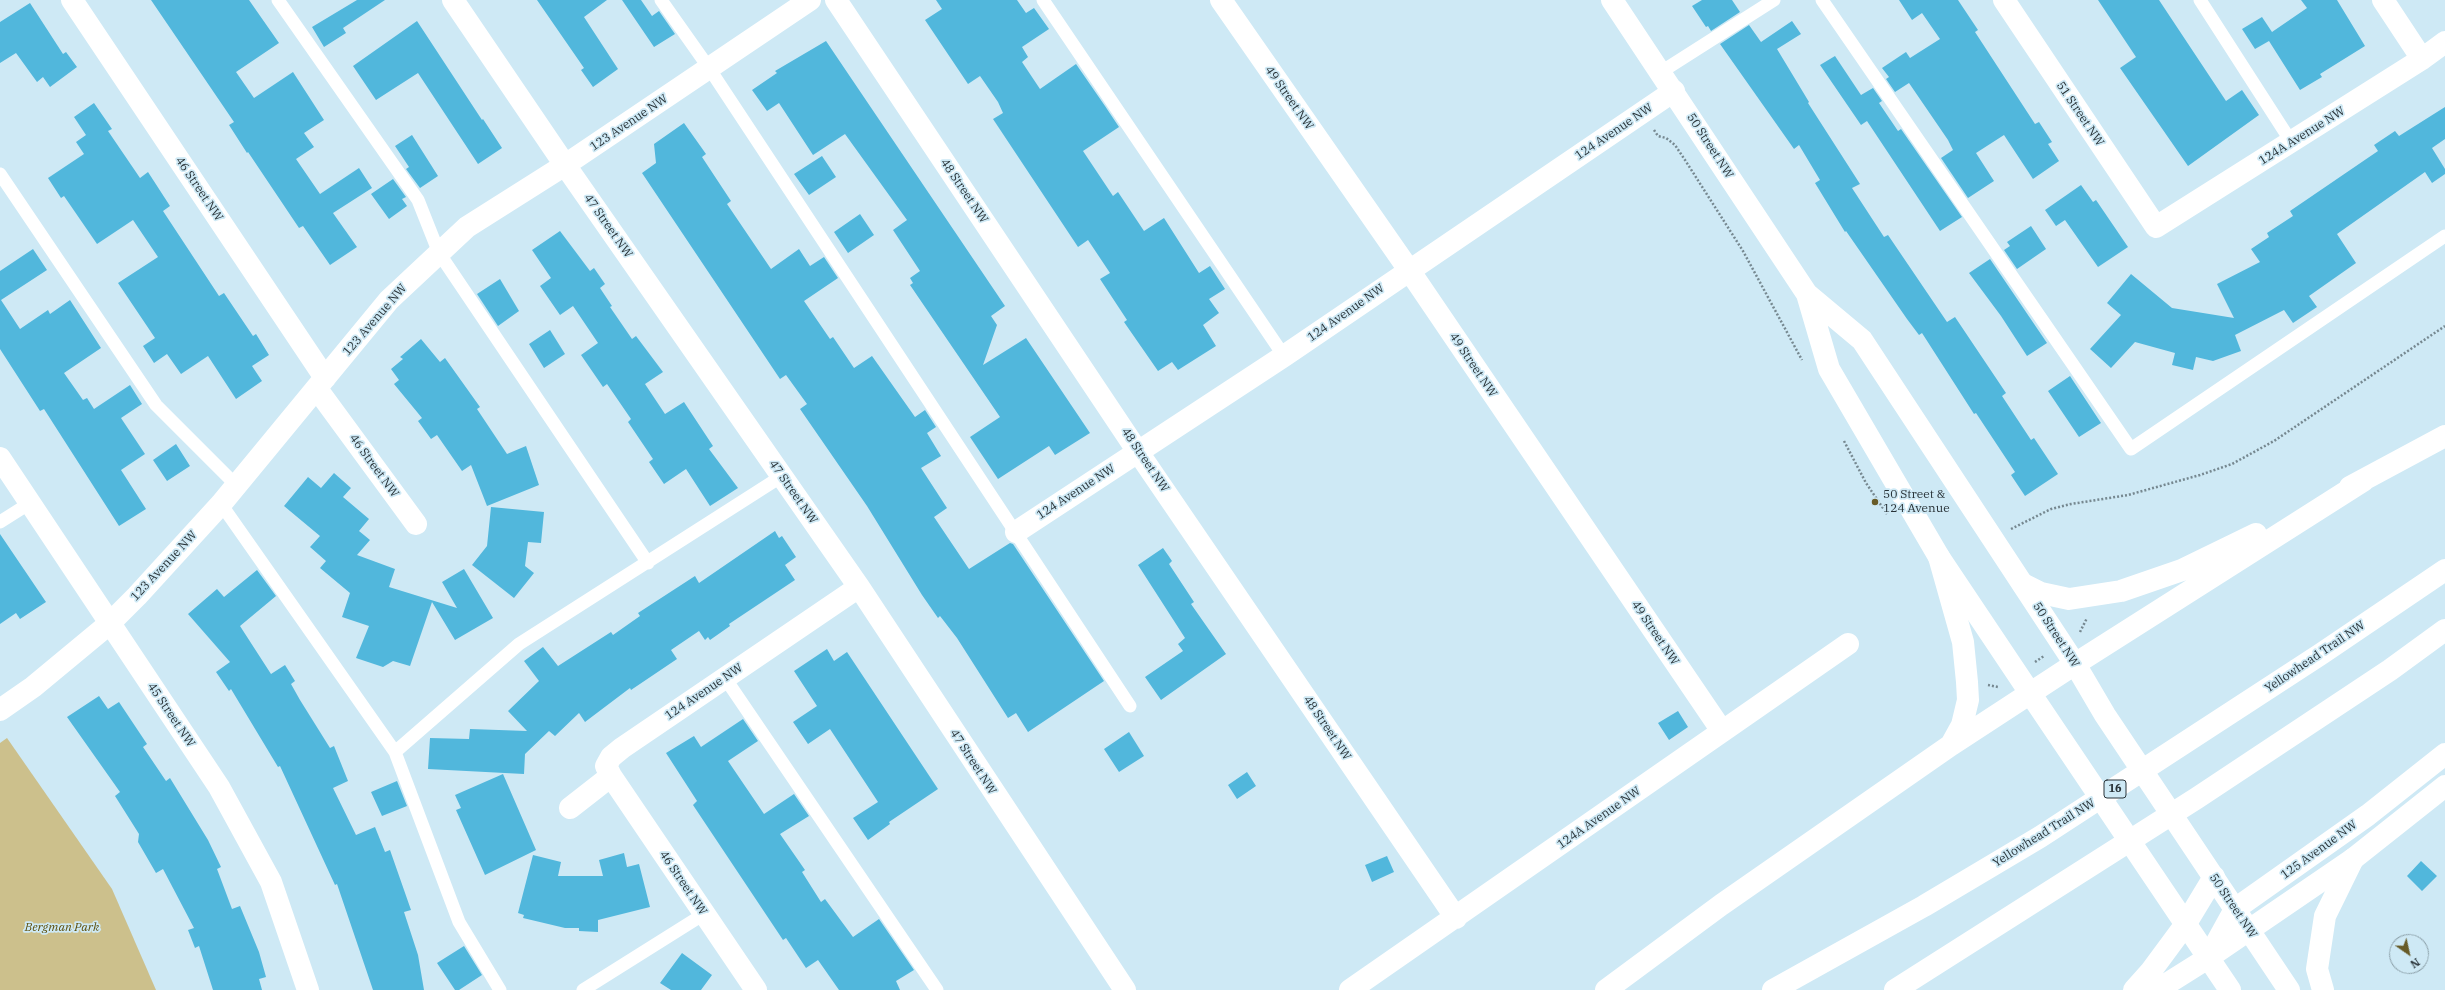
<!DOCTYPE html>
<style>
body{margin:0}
#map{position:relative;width:2445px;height:990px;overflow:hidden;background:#cee9f5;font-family:"IBM Plex Serif",serif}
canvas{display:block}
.north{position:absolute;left:2389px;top:934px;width:40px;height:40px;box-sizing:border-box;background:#cee9f5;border:1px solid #8ca0a9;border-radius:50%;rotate:146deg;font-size:11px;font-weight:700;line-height:16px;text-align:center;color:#293338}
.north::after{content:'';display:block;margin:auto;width:14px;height:18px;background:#675b28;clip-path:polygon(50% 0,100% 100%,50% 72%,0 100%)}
</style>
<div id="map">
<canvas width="2445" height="990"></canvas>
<div class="north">N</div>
</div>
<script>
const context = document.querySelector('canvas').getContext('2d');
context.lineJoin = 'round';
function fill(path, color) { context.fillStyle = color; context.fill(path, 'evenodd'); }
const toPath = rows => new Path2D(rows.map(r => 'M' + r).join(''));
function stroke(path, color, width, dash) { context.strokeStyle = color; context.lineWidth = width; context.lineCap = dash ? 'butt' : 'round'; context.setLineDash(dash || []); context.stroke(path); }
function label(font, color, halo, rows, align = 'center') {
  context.font = font + ' "IBM Plex Serif",serif'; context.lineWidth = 3.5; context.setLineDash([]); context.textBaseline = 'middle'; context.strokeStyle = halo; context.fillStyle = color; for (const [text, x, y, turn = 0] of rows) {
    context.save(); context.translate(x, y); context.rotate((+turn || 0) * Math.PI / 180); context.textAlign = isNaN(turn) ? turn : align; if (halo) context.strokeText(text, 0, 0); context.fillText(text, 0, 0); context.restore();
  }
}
fill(toPath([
 [7,738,112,889,156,990,0,990,0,743]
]), '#ccc08c');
fill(toPath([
 [151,0,249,0,279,43,236,72,254,98,293,72,324,120,304,133,314,147,296,159,320,194,359,168,372,188,333,213,357,247,330,265,303,226,299,228,248,152,247,153,229,125,234,122],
 [357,0,385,0,343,28,346,33,324,47,312,27],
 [537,0,607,0,584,17,618,69,593,87,581,70,584,68],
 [622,0,641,0,652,16,659,11,675,34,654,47],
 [936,0,1017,0,1026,13,1034,8,1049,29,1022,47,1028,57,1022,62,1040,89,1076,64,1105,106,1119,127,1083,151,1113,196,1118,192,1144,231,1164,218,1199,273,1210,266,1225,289,1209,299,1219,313,1203,325,1216,346,1178,370,1172,362,1158,371,1124,322,1127,320,1100,279,1110,273,1088,240,1078,247,993,119,1003,113,998,102,980,76,968,84,925,20,942,9],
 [1702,0,1732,0,1740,12,1711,31,1708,26,1706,27,1692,6],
 [1899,0,1958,0,1978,30,1975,32,2035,124,2039,122,2052,142,2048,144,2059,161,2033,179,2004,135,1976,153,1994,181,1968,198,1941,158,1953,150,1948,140,1909,83,1895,92,1886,79,1889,77,1882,68,1906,52,1910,58,1940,39,1922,13,1912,20],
 [2098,0,2159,0,2226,101,2242,90,2259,115,2188,166,2120,68,2136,57],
 [2301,0,2337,0,2365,46,2320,74,2322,77,2300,90,2269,41,2255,49,2242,29,2262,17,2272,32,2307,8],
 [30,3,63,54,66,52,77,67,50,87,43,77,37,82,16,53,0,63,0,22],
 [417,21,482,120,483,119,502,148,478,164,418,73,376,100,353,66],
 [1792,21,1801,34,1777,49,1809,102,1808,103,1860,184,1852,188,1884,237,1888,235,1947,322,1955,317,2006,393,2002,396,2031,440,2034,438,2058,474,2025,496,2011,475,2015,472,1976,413,1974,414,1922,333,1919,335,1907,319,1846,231,1845,232,1815,183,1820,180,1799,145,1794,149,1720,44,1749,25,1761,42],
 [826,41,1005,306,991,316,997,325,983,365,1026,338,1090,433,1055,455,1049,446,998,479,970,437,1000,417,910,285,913,283,910,278,920,271,893,230,907,220,845,134,813,155,779,103,767,111,752,90,777,73,775,71],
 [1835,56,1861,95,1873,88,1882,101,1879,103,1898,131,1901,129,1962,217,1940,231,1867,121,1861,125,1820,65],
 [94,103,112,129,108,131,140,178,148,172,170,206,163,211,219,296,224,293,253,336,256,334,269,355,252,366,262,381,236,399,208,356,181,374,167,354,154,363,143,346,155,338,118,283,158,257,133,220,97,244,64,196,61,198,48,178,84,154,76,142,86,135,74,117],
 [2445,107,2445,139,2432,148,2445,169,2445,174,2432,183,2425,172,2337,234,2356,263,2309,296,2317,307,2293,323,2284,310,2235,335,2241,351,2213,361,2196,357,2193,370,2172,365,2175,353,2135,342,2111,368,2090,349,2121,315,2107,303,2131,274,2172,308,2234,318,2217,284,2260,262,2251,249,2269,237,2267,233,2293,216,2290,211,2378,151,2374,145,2395,131,2399,136],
 [684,123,706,154,702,157,731,201,727,204,771,269,799,249,810,266,824,257,838,278,804,301,830,339,833,337,854,368,872,356,915,417,925,410,936,427,927,433,941,456,921,468,947,508,934,517,969,569,1010,543,1013,544,1104,681,1028,732,1016,713,1008,718,957,638,940,616,938,618,922,595,867,506,800,409,807,404,786,375,780,379,642,173,656,163,654,144],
 [412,135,438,176,420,188,406,169,409,167,395,146],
 [822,156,836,177,809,195,794,174],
 [393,179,406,197,402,199,407,206,389,219,371,194],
 [2081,185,2093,202,2096,200,2128,247,2098,267,2065,220,2056,226,2045,210],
 [860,214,874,235,848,253,834,232],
 [2031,226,2046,249,2017,269,2004,250,2010,246,2007,242],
 [560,231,590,271,594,268,605,284,600,288,612,306,610,307,632,339,636,336,663,372,645,384,665,414,684,402,713,446,709,449,738,488,710,506,686,469,664,484,649,462,653,459,628,422,631,419,607,384,603,387,581,355,598,343,573,306,560,315,540,286,551,278,532,250],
 [33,249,47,270,1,300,20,329,48,310,50,314,70,300,101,348,64,373,83,400,87,398,94,409,130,385,142,404,121,418,145,454,121,470,146,509,119,526,44,409,40,411,0,349,0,271],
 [1990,259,2047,343,2027,356,2001,316,1969,273],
 [500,279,519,311,498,326,477,294],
 [550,330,565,354,544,368,529,344],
 [421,339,440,362,445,358,480,407,477,409,507,454,526,446,539,485,487,506,471,465,462,471,437,435,431,439,418,421,422,418,394,384,399,380,391,369,403,359,400,357],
 [2070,376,2101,423,2079,437,2048,391],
 [176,444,190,466,167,481,153,460],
 [334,473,351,488,343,497,369,519,359,531,370,540,357,555,395,569,389,587,457,608,442,582,464,569,493,618,455,640,432,602,410,666,393,661,383,667,356,658,369,626,342,617,350,593,320,568,326,561,310,547,320,536,284,506,308,477,321,488],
 [491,507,544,512,541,543,528,542,525,566,534,573,514,598,472,565,487,546],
 [775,531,779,538,782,536,796,557,785,565,795,580,729,624,730,626,710,640,708,637,705,640,699,631,671,650,677,659,631,690,630,688,585,722,579,713,555,736,549,731,525,754,524,774,428,769,430,738,469,739,470,729,527,731,508,711,539,681,524,661,543,647,558,666,611,632,613,635,640,616,638,613,695,576,699,583],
 [0,534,46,602,20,619,16,613,0,624],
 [1163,548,1172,561,1169,564,1194,602,1191,604,1226,654,1161,700,1145,677,1183,651,1178,644,1185,638,1138,565],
 [257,570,276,596,240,626,271,674,285,665,295,681,291,684,300,700,330,748,334,746,348,781,333,788,356,835,375,827,385,852,390,850,411,910,404,912,418,955,424,990,373,990,337,884,335,885,280,766,278,767,231,689,229,691,216,672,230,662,188,614,217,589,224,597],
 [827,649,834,661,847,652,938,789,889,822,890,824,868,840,853,818,878,802,830,729,808,744,793,722,817,706,794,671],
 [99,696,108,709,119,702,147,744,143,747,166,781,170,778,208,840,221,867,217,869,232,909,240,906,259,952,266,977,259,979,262,990,213,990,199,946,195,948,188,930,194,928,163,869,156,873,138,842,139,834,115,796,120,792,67,717],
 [1678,711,1688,727,1669,740,1658,723],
 [743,719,758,741,728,761,764,814,794,794,809,816,780,834,805,870,802,872,821,902,825,899,853,937,879,919,914,970,896,981,900,990,839,990,818,960,806,968,786,938,783,940,693,805,697,801,666,753,694,736,701,747],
 [1129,732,1144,756,1119,772,1104,749],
 [1247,772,1256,786,1237,799,1228,785],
 [503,774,536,850,485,875,456,810,461,808,455,795],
 [397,781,407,806,382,816,371,792],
 [624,853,627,867,639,864,650,907,598,920,598,932,579,931,579,928,565,928,523,918,524,915,518,913,533,855,561,862,558,876,603,876,599,860],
 [1387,856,1394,872,1372,882,1365,865],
 [2421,861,2437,876,2422,891,2407,876],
 [464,946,482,975,459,990,455,990,437,963],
 [682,953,712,975,701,990,671,990,660,983]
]), '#51b7dc');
stroke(toPath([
 [1654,130,1658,136,1666,138,1675,145,1685,160,1743,251,1802,360],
 [1844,441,1866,483,1887,514],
 [2011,529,2051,509,2071,504,2128,495,2200,475,2232,464,2274,441,2445,326],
 [2080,632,2087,618],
 [2035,662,2044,656],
 [1988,685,1998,687]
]), '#768890', 2.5, [2, 2]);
stroke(toPath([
 [278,0,418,200,439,253,648,563],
 [661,0,709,68,1130,706],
 [1043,0,1284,356],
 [1822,0,2131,449,2445,236],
 [2200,0,2292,143],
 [1661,72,1774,0],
 [0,174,156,405,235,484],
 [221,504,395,752,459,922,500,990],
 [0,522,30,503],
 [725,678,937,990],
 [395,752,519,644,782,476],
 [583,990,704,914]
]), '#fff', 13);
stroke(toPath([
 [72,0,325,378],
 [453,0,565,165,859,587,1125,990],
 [836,0,1138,452,1456,918],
 [1221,0,1409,270,1722,731],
 [2004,0,2156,227,2422,59,2445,42],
 [2383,0,2422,59],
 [317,389,416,524],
 [0,458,219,787,271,882,308,990],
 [1016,532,1284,356,1674,91],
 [0,710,33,687,109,624,137,596,221,504,389,300,467,227,565,165,810,0],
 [611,776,756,990],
 [570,808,611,776,606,766,611,757,622,748,859,587],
 [2208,958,2235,909,2368,815,2445,754],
 [1350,990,1848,644]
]), '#fff', 22);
stroke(toPath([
 [2249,930,2353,859,2445,786]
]), '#fff', 22);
stroke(toPath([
 [1612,0,1807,294,1862,340,2075,664],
 [1807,294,1829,369,1939,557,2030,693]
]), '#fff', 22);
stroke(toPath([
 [2075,664,2105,715,2289,990],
 [2030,693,2230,990],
 [2208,958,2249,930],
 [2323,990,2317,969,2325,916,2353,859]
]), '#fff', 22);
stroke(toPath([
 [2350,487,2445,436],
 [1939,557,1963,642,1967,682,1968,700,1962,725,1951,745],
 [2023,584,2041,593,2069,599,2121,591,2182,570,2256,534],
 [1606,990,1721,905,1951,745,2075,664,2363,481],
 [1773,990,1924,906,2040,837,2321,654,2445,570],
 [1895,990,2197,798,2390,670,2445,630],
 [2134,990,2151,971,2185,925,2214,877],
 [2157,990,2208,958]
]), '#fff', 22);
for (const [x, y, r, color] of [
 [1875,502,4,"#675b28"]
]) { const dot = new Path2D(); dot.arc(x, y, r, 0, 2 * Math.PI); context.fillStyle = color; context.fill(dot); stroke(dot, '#cee9f5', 1.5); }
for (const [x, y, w] of [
 [2115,789,22]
]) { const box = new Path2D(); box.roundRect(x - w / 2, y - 9, w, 18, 3); context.fillStyle = '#cee9f5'; context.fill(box); stroke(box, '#293338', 1); }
label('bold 11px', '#293338', null, [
 ["16",2115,789]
]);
label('12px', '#293338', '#cee9f5', [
 ["49 Street NW",1289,98,55],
 ["51 Street NW",2080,114,56],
 ["123 Avenue NW",629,123,-34],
 ["124 Avenue NW",1614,132,-34],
 ["124A Avenue NW",2302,136,-32],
 ["50 Street NW",1710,146,57],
 ["46 Street NW",199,189,56],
 ["48 Street NW",964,191,56],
 ["47 Street NW",608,226,55],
 ["124 Avenue NW",1346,313,-35],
 ["123 Avenue NW",375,320,-49],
 ["49 Street NW",1473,365,56],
 ["48 Street NW",1145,460,56],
 ["46 Street NW",374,466,54],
 ["47 Street NW",793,492,55],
 ["124 Avenue NW",1076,492,-33],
 ["123 Avenue NW",164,566,-47],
 ["49 Street NW",1655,633,56],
 ["50 Street NW",2056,635,57],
 ["Yellowhead Trail NW",2315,657,-34],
 ["124 Avenue NW",704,692,-34],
 ["45 Street NW",171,715,56],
 ["48 Street NW",1327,728,56],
 ["47 Street NW",973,762,57],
 ["124A Avenue NW",1599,818,-35],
 ["Yellowhead Trail NW",2044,833,-32],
 ["125 Avenue NW",2319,850,-36],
 ["46 Street NW",683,883,56],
 ["50 Street NW",2233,906,56]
]);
label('12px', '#293338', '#cee9f5', [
 ["50 Street &",1883,495],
 ["124 Avenue",1883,509]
], 'left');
label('italic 12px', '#5c4e0a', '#cee9f5', [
 ["Bergman Park",62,928]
]);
</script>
